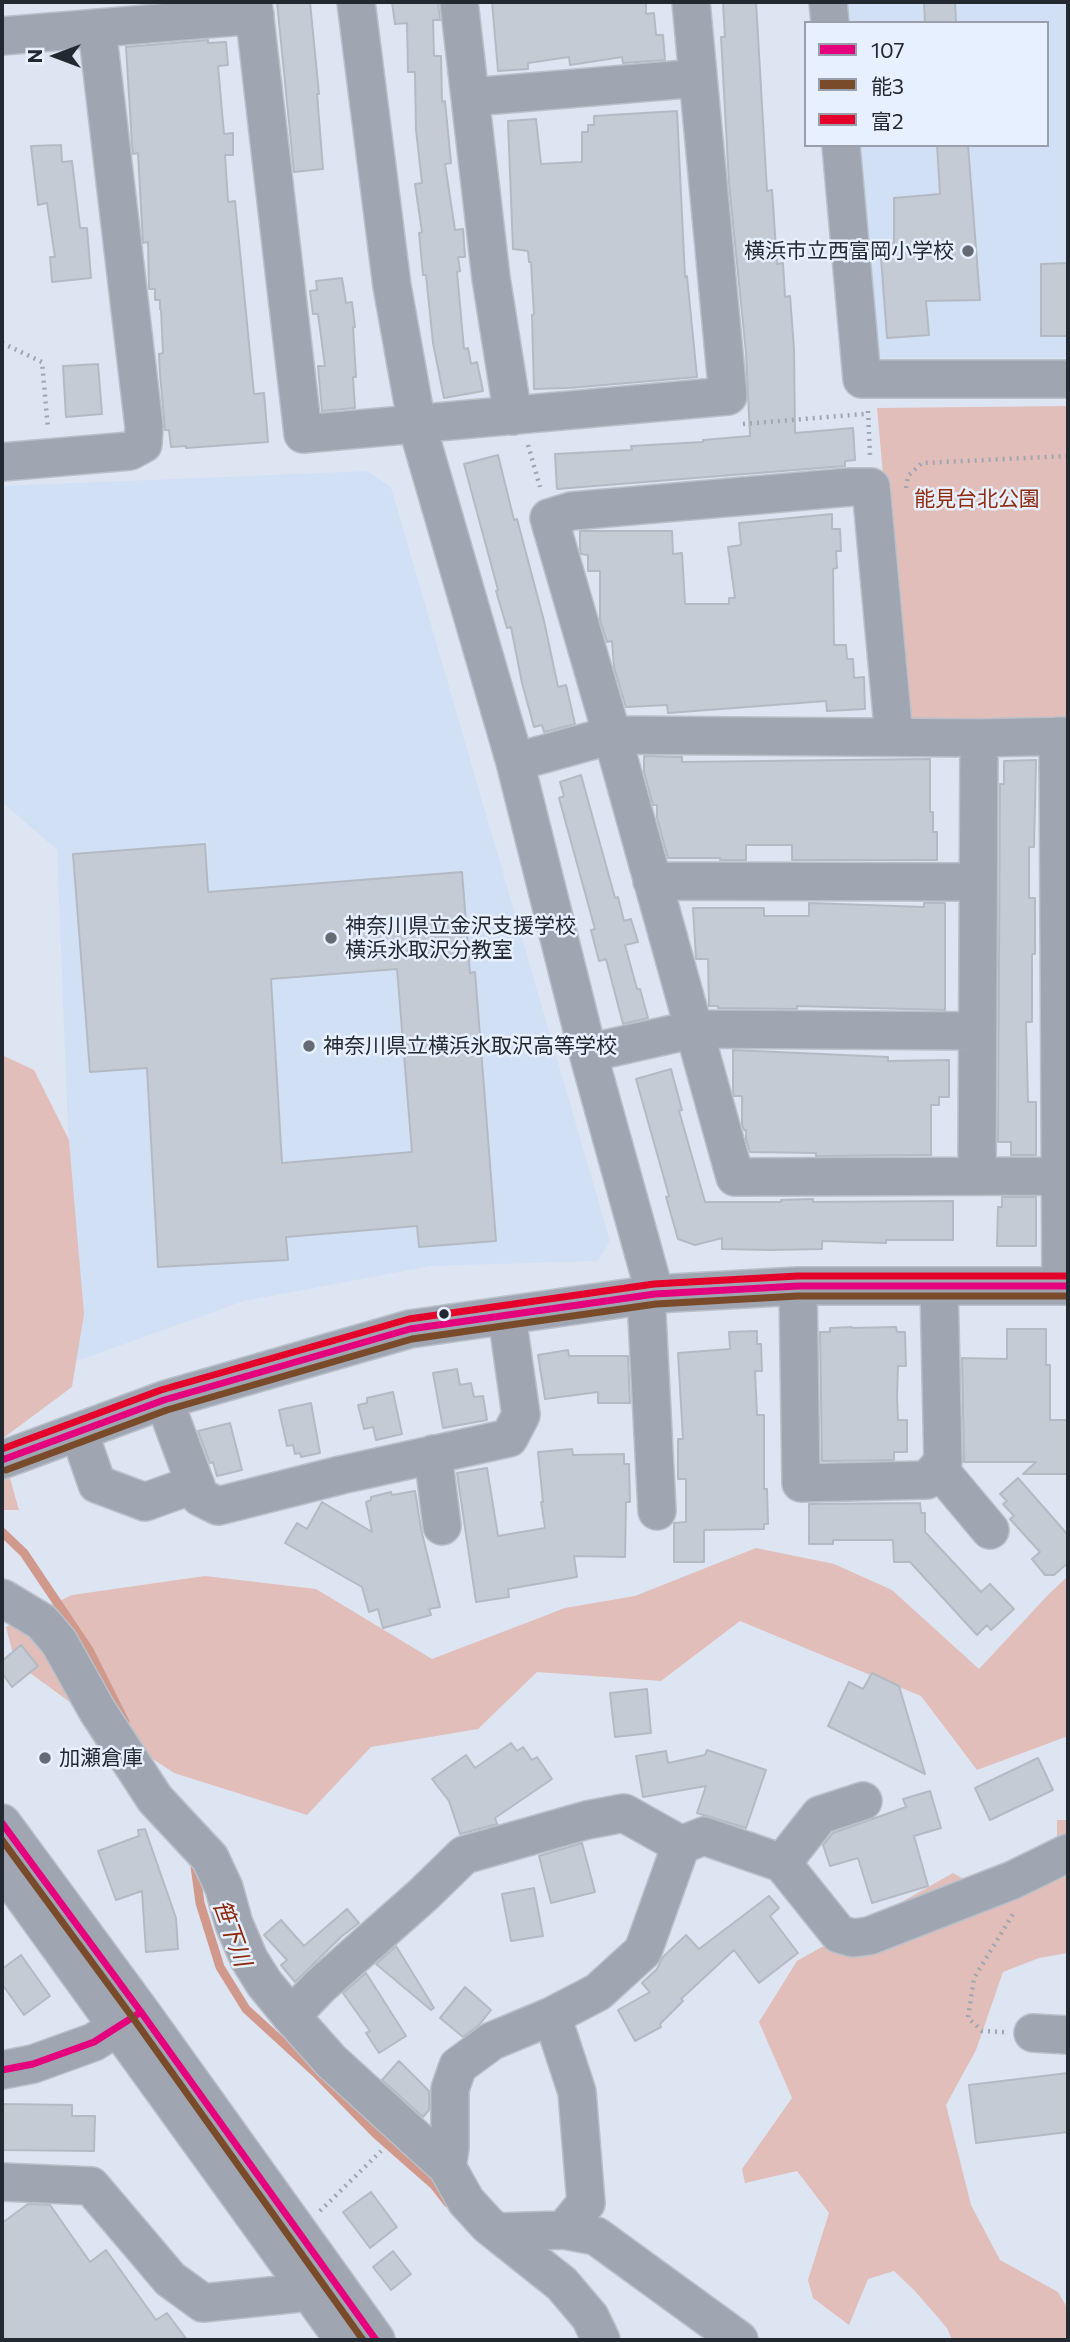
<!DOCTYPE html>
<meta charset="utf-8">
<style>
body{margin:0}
#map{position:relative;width:1070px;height:2342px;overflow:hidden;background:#dde5f2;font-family:Commissioner,"Noto Sans JP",sans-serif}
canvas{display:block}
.frame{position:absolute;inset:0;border:4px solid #232931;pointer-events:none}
.legend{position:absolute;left:804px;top:21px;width:245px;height:126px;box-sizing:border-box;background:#e7f0fe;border:2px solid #99a0ac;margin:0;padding:9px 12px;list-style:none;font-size:21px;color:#232931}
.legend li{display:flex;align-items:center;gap:14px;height:35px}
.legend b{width:35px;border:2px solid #99a0ac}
.north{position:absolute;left:21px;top:21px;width:70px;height:70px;-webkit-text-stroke:5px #e7f0fe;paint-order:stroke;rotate:270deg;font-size:19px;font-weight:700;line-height:28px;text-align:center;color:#232931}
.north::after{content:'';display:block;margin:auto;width:24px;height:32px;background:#232931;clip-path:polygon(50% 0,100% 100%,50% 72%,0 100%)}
</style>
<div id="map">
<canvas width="1070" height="2342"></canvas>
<div class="frame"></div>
<ul class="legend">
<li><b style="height:9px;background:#e5007d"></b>107</li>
<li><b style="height:9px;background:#7a4b2a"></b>能3</li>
<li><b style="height:9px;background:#e4002b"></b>富2</li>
</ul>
<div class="north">N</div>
</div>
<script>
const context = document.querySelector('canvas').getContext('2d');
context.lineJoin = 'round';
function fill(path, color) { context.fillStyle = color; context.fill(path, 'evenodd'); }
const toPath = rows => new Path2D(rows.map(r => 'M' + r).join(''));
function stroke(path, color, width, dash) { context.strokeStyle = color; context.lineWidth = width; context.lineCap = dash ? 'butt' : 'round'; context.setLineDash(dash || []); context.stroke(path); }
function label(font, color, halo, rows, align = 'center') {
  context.font = font + ' Commissioner,"Noto Sans JP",sans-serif'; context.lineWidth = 5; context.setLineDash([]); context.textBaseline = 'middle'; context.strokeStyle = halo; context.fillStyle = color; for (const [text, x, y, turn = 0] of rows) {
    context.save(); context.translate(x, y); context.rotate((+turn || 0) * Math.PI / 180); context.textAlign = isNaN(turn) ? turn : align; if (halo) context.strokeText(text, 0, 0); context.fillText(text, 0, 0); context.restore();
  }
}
fill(toPath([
 [848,2,1068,2,1068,358,876,358,859,145,1047,145,1047,23,850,23],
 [367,471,391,487,610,1241,598,1261,431,1266,244,1301,77,1361,57,850,2,802,2,486]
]), '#d2e0f6');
fill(toPath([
 [1068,406,1068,726,906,729,877,408],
 [2,1055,34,1070,69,1140,84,1314,72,1387,2,1439],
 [2,1450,19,1510,2,1510],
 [756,1548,834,1564,892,1590,979,1669,1047,1596,1068,1576,1068,1736,977,1770,921,1696,740,1621,661,1681,537,1672,478,1729,371,1747,307,1815,174,1773,97,1722,15,1662,6,1627,72,1595,205,1576,316,1589,432,1659,565,1608,635,1596],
 [1057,1820,1068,1820,1068,1953,1039,1958,1003,1972,976,2050,946,2105,971,2205,1000,2260,1058,2292,1068,2309,1068,2340,952,2340,947,2328,915,2291,894,2271,868,2279,849,2325,813,2298,808,2280,829,2213,797,2171,745,2183,742,2169,792,2098,759,2022,797,1961,953,1873,1006,1902,1057,1878]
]), '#e1beba');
stroke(toPath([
 [2,1532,24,1553,89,1650,125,1722],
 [194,1859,200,1903,220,1967,246,2009,318,2075,376,2134,434,2185,448,2203]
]), '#d1988c', 9);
const building = toPath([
 [277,2,310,2,319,94,317,94,323,169,294,172,277,2],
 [392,2,438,2,440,20,433,20,434,56,441,56,442,102,445,101,451,163,445,164,455,230,463,229,465,257,458,257,460,271,457,272,464,349,468,348,471,364,477,362,483,391,444,398,433,343,426,275,423,275,419,233,422,232,415,184,422,183,416,130,415,72,408,72,407,23,395,24,392,2],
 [492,2,646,2,646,14,654,13,656,35,663,35,665,60,623,63,622,57,570,65,569,57,528,63,528,69,498,71,492,2],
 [723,2,756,2,767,191,772,190,777,264,783,263,785,297,790,296,794,349,795,433,853,428,855,460,845,461,845,466,557,489,555,454,632,450,631,446,703,442,703,440,750,436,746,353,729,183,721,37,725,37,723,2],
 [924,2,955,2,956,23,925,23,924,2],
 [208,40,208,43,226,42,228,65,218,66,224,134,233,133,233,155,225,155,228,202,235,201,254,394,264,393,268,442,186,448,186,446,171,447,169,430,165,430,160,374,159,354,163,353,161,310,160,309,160,300,155,300,155,289,149,289,148,242,143,243,138,153,133,154,132,144,126,47,208,40],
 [677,111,685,277,687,276,697,377,569,388,534,389,532,315,534,314,531,262,529,262,528,251,513,249,508,121,536,119,541,164,582,162,582,132,588,132,588,125,594,125,594,116,677,111],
 [61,145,62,162,72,161,80,228,87,228,91,278,52,282,50,257,55,257,47,203,38,205,31,146,61,145],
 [937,145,968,145,980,300,926,301,929,335,887,338,880,244,894,243,894,198,940,194,937,145],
 [1068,263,1068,336,1041,336,1041,264,1068,263],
 [342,278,346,303,352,302,355,327,353,327,356,377,353,377,355,408,322,411,318,366,325,366,318,314,313,314,310,291,317,290,316,281,342,278],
 [98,364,102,414,66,417,63,366,98,364],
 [498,455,514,520,517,519,544,621,558,687,566,685,575,724,544,732,542,725,534,727,522,683,511,627,507,628,496,591,498,590,464,464,498,455],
 [832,514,832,529,840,529,841,551,836,551,837,568,833,569,834,645,846,645,847,659,853,659,854,678,864,677,865,709,827,711,826,701,668,713,667,705,626,707,614,667,612,641,607,642,600,620,600,571,588,571,588,555,581,554,580,549,580,531,672,531,673,554,682,553,685,604,729,604,729,598,735,598,728,547,741,545,739,523,832,514],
 [644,756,682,757,682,762,930,759,930,812,933,812,933,832,937,832,937,860,792,860,792,845,746,845,746,860,720,860,720,858,668,858,657,818,657,805,653,805,644,772,644,756],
 [1036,760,1034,847,1029,847,1029,898,1035,898,1035,954,1032,954,1032,1022,1026,1022,1028,1102,1036,1102,1036,1155,1011,1155,1011,1142,998,1142,1000,784,1004,784,1004,761,1036,760],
 [581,775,615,898,618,897,624,921,631,919,638,942,625,945,637,989,640,989,648,1018,623,1024,606,959,599,961,591,930,595,929,559,798,564,796,560,782,581,775],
 [205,844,208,892,462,872,470,973,475,972,496,1241,419,1247,417,1226,286,1237,288,1260,158,1267,147,1068,90,1072,73,854,205,844],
 [397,969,412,1152,282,1163,271,979,397,969],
 [809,903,924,907,924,903,945,903,945,1010,797,1006,797,1009,718,1008,718,1006,709,1006,708,959,696,959,693,908,764,908,764,916,809,916,809,903],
 [733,1050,888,1057,888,1061,949,1060,949,1097,939,1097,939,1105,931,1105,931,1155,816,1156,816,1153,750,1152,746,1139,746,1130,744,1130,742,1125,742,1096,734,1096,733,1092,733,1050],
 [671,1069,682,1110,679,1111,705,1202,781,1202,781,1200,813,1199,813,1202,953,1201,953,1240,886,1240,886,1243,822,1241,822,1249,770,1250,722,1249,722,1238,695,1245,678,1239,666,1197,669,1196,636,1079,671,1069],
 [1002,1197,1036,1197,1036,1246,997,1246,998,1207,1002,1207,1002,1197],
 [852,1327,852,1328,896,1327,897,1332,905,1332,906,1366,898,1366,897,1396,898,1420,907,1420,907,1452,894,1452,894,1460,822,1461,820,1332,830,1332,830,1328,852,1327],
 [1007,1329,1046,1329,1046,1365,1050,1365,1050,1420,1068,1420,1068,1474,1023,1474,1036,1462,964,1462,962,1358,1007,1359,1007,1329],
 [757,1331,757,1344,761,1344,762,1371,755,1371,757,1415,764,1415,764,1489,767,1489,768,1524,764,1524,764,1529,704,1530,704,1562,674,1562,674,1523,686,1522,686,1479,678,1479,678,1439,683,1439,678,1353,730,1349,729,1332,757,1331],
 [568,1350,569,1356,628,1356,630,1403,598,1403,598,1392,545,1399,538,1355,568,1350],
 [457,1369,460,1385,471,1383,474,1397,483,1396,487,1420,443,1428,433,1373,457,1369],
 [393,1392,402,1434,376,1440,373,1427,364,1429,358,1405,367,1403,367,1398,393,1392],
 [311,1403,320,1453,301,1457,300,1453,295,1454,293,1445,287,1446,279,1410,311,1403],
 [230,1423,242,1470,217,1476,213,1462,210,1463,198,1431,230,1423],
 [572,1449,573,1455,624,1454,624,1464,629,1464,630,1502,626,1502,625,1557,574,1556,577,1577,508,1589,509,1597,476,1602,457,1473,487,1468,498,1536,545,1528,541,1502,543,1502,538,1452,572,1449],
 [1018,1478,1068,1535,1068,1563,1054,1575,1045,1575,1032,1559,1040,1552,1010,1519,1014,1516,1003,1504,1007,1501,1000,1494,1018,1478],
 [415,1491,421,1529,440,1607,429,1609,431,1615,383,1628,378,1609,369,1612,362,1587,285,1543,297,1523,307,1529,322,1502,372,1532,366,1502,371,1500,371,1497,391,1492,392,1495,415,1491],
 [920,1503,921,1513,925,1513,925,1532,981,1592,990,1584,1014,1609,991,1630,987,1625,977,1635,910,1562,894,1562,893,1540,833,1540,833,1544,809,1544,809,1504,920,1503],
 [21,1645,38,1666,12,1687,2,1673,2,1661,21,1645],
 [872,1673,899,1686,925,1774,828,1726,849,1682,863,1689,872,1673],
 [647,1689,651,1733,615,1737,610,1693,647,1689],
 [511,1743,517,1751,523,1747,532,1760,537,1757,552,1779,495,1818,497,1824,460,1834,449,1801,432,1779,466,1755,475,1768,511,1743],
 [707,1750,766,1770,746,1828,697,1813,706,1786,643,1797,636,1756,666,1751,668,1763,705,1755,707,1750],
 [1038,1758,1053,1790,990,1820,975,1788,1038,1758],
 [930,1791,941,1828,914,1836,928,1886,872,1903,858,1858,830,1866,823,1845,833,1833,906,1807,903,1799,930,1791],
 [145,1829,176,1918,178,1949,146,1952,142,1891,116,1900,98,1851,139,1836,138,1830,145,1829],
 [582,1843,595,1892,551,1903,539,1856,582,1843],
 [534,1888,543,1936,511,1941,502,1894,534,1888],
 [769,1896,779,1908,770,1916,798,1953,759,1983,734,1950,681,1999,683,2001,660,2024,661,2027,635,2041,618,2010,650,1992,642,1983,657,1969,663,1957,686,1935,699,1949,769,1896],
 [347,1909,359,1923,342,1936,295,1982,281,1965,287,1960,264,1935,281,1920,304,1946,347,1909],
 [396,1946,434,2008,431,2010,376,1964,396,1946],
 [21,1955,50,1996,24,2015,2,1984,2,1969,21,1955],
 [366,1973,406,2036,379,2053,366,2033,370,2031,343,1993,366,1973],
 [465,1987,491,2010,479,2025,463,2037,440,2018,465,1987],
 [399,2061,429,2091,429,2110,423,2117,382,2080,399,2061],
 [1068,2073,1068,2132,976,2143,969,2085,1068,2073],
 [2,2104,72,2105,72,2116,95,2116,94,2151,2,2150,2,2104],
 [371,2192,397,2227,370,2248,343,2212,371,2192],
 [28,2204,50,2205,90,2262,106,2250,156,2320,167,2313,187,2340,2,2340,2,2223,28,2204],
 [393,2251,411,2274,391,2290,373,2267,393,2251]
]);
fill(building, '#c5cbd5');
stroke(building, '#b4bac4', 2);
const minor = toPath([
 [253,2,303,434,728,396,691,2],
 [356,2,392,286,417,425,515,762,588,1053,655,1294],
 [459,2,491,278,513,416],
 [828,2,830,23],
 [2,36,255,15],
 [471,97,698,78],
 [841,145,862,379,1068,379],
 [2,462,130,451,143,444,144,427,97,28],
 [1058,736,1061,1286],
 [894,737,871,487,850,487,572,511,549,518,612,735,735,1177,1068,1176],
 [515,762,612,735,979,738,1068,736],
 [652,881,978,882],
 [588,1053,695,1029,977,1031],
 [977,1176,979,738],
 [798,1286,801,1483,927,1480,943,1462,939,1286],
 [646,1296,657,1511],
 [164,1400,200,1497,218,1506,341,1475,509,1438,521,1415,507,1316],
 [79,1432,97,1484,145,1502,195,1484],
 [433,1454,442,1526],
 [2,1460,164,1400,410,1329,655,1294,798,1286,1068,1286],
 [938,1468,990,1530],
 [2,1598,42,1622,59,1642,97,1710,155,1799,210,1858,224,1888,234,1924,249,1959,264,1983,291,2016,331,2061,447,2167,466,2201,488,2225,562,2284,590,2317,601,2340],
 [2,1823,141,2012,376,2340],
 [782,1863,820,1815,863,1801],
 [2,1867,344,2340],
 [291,2016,320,1986,423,1895,464,1855,587,1820,624,1813,681,1845],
 [552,2016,577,2092,586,2203,564,2230],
 [1033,2033,1068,2035],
 [2,2070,33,2064,94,2042,137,2014],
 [447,2167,450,2148,450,2089,458,2066,492,2041,552,2016,598,1992,643,1951,681,1845,704,1836,782,1863,839,1934,853,1938,869,1936,1013,1880,1068,1853],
 [2,2182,91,2186,170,2279,203,2303,309,2292],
 [498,2232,564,2230,596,2236,739,2340]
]);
stroke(minor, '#b9c0ca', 40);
stroke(toPath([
 [2,343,42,362,48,429],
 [868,411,870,455],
 [743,424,864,414],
 [528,445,540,487],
 [906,488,908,476,922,463,1068,456],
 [1004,2032,982,2031,968,2018,974,1978,1013,1914],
 [320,2211,381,2151]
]), '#a0a6af', 4.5, [2, 5]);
stroke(minor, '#9fa6b1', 37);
stroke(toPath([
 [2,1460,164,1400,410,1329,655,1294,798,1286,1068,1286],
 [2,1823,141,2012,376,2340],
 [2,2070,33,2064,94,2042,141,2012]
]), '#e5007d', 7);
stroke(toPath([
 [6,1470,167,1410,412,1339,656,1304,798,1296,1068,1296],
 [2,1840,133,2018,363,2340]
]), '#7a4b2a', 7);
stroke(toPath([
 [2,1449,161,1390,409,1319,654,1284,798,1276,1068,1276]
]), '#e4002b', 7);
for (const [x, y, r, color] of [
 [968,251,7,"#646b75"],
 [331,938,7,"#646b75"],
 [309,1046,7,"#646b75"],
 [444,1314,6,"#232931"],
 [45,1758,7,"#646b75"]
]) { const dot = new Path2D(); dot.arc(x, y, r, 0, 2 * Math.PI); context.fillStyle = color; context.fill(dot); stroke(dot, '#e7f0fe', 2.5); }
label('21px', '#232931', '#e7f0fe', [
 ["横浜市立西富岡小学校",954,251,"right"],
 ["神奈川県立金沢支援学校",345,926],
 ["横浜氷取沢分教室",345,950],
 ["神奈川県立横浜氷取沢高等学校",323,1046],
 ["加瀬倉庫",59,1758]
], 'left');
label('21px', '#922c10', '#e7f0fe', [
 ["能見台北公園",977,499]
]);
label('italic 23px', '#8d270a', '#e7f0fe', [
 ["笹下川",232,1933,70]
]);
</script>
